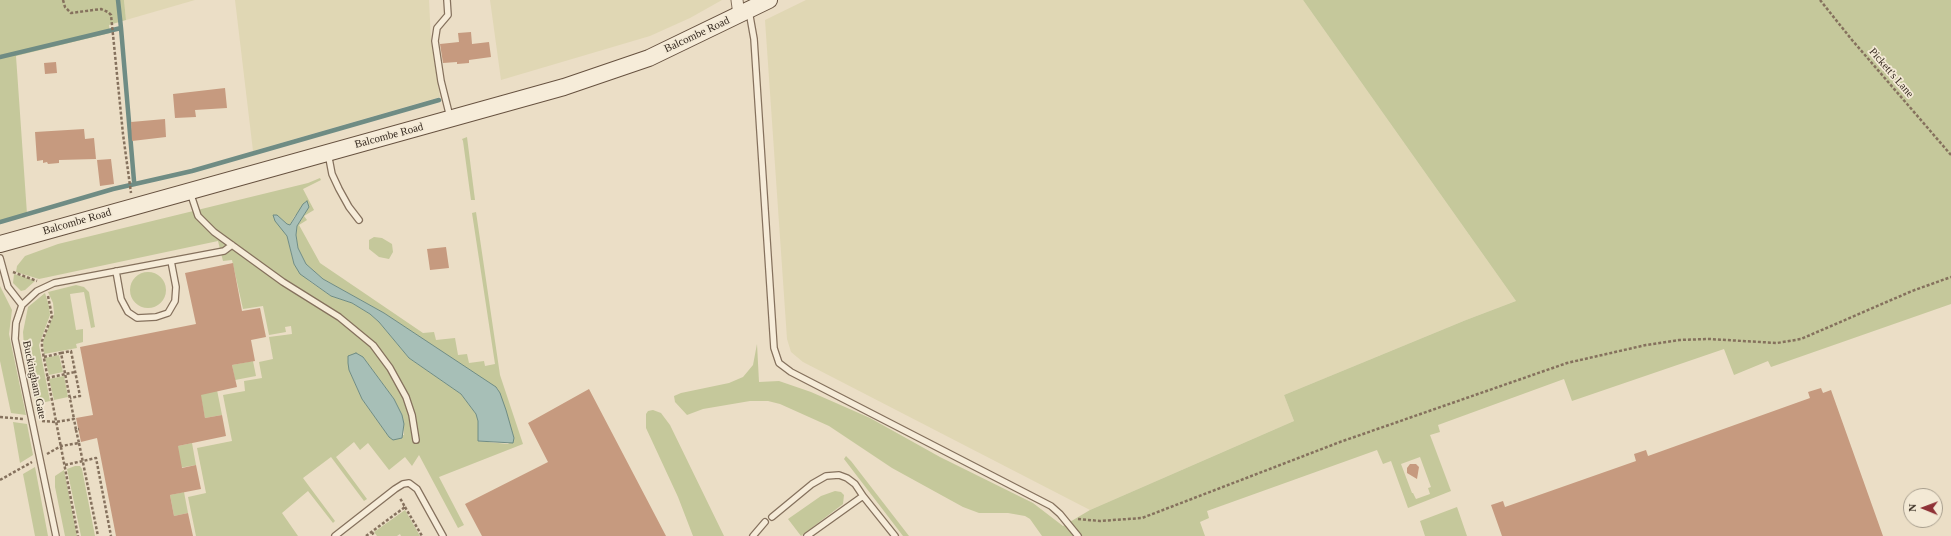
<!DOCTYPE html>
<style>
body{margin:0}
#map{position:relative;width:1951px;height:536px;overflow:hidden;background:#ebdec6;font-family:"Times New Roman",serif}
canvas{display:block}
.north{position:absolute;left:1903px;top:488px;width:40px;height:40px;box-sizing:border-box;background:#f3e9d5;border:1px solid #a79d8d;border-radius:50%;rotate:271deg;font-size:11px;font-weight:700;line-height:16px;text-align:center;color:#362a20}
.north::after{content:'';display:block;margin:auto;width:14px;height:18px;background:#8f3237;clip-path:polygon(50% 0,100% 100%,50% 72%,0 100%)}
</style>
<div id="map">
<canvas width="1951" height="536"></canvas>
<div class="north">N</div>
</div>
<script>
const context = document.querySelector('canvas').getContext('2d');
context.lineJoin = 'round';
function fill(path, color) { context.fillStyle = color; context.fill(path, 'evenodd'); }
const toPath = rows => new Path2D(rows.map(r => 'M' + r).join(''));
function stroke(path, color, width, dash) { context.strokeStyle = color; context.lineWidth = width; context.lineCap = dash ? 'butt' : 'round'; context.setLineDash(dash || []); context.stroke(path); }
function label(font, color, halo, rows, align = 'center') {
  context.font = font + ' "Times New Roman",serif'; context.lineWidth = 3.5; context.setLineDash([]); context.textBaseline = 'middle'; context.strokeStyle = halo; context.fillStyle = color; for (const [text, x, y, turn = 0] of rows) {
    context.save(); context.translate(x, y); context.rotate((+turn || 0) * Math.PI / 180); context.textAlign = isNaN(turn) ? turn : align; if (halo) context.strokeText(text, 0, 0); context.fillText(text, 0, 0); context.restore();
  }
}
fill(toPath([
 [124,0,195,0,126,20],
 [235,0,429,0,431,40,440,97,253,151],
 [490,0,722,0,690,18,650,36,501,80],
 [806,0,1303,0,1516,301,1466,320,1284,395,1294,421,1090,510,803,362,791,352,787,339,765,20]
]), '#e0d7b4');
fill(toPath([
 [0,0,124,0,126,20,109,25,110,33,16,56,27,214,0,222],
 [1303,0,1951,0,1951,304,1771,367,1768,361,1734,375,1724,349,1572,401,1564,379,1438,425,1440,432,1430,435,1451,491,1408,508,1391,461,1383,464,1377,450,1207,511,1209,518,1200,522,1205,536,1042,536,1030,519,1025,516,1008,513,979,513,963,507,892,468,829,426,780,404,768,401,750,401,703,409,687,415,675,402,674,396,681,393,729,383,743,377,753,365,757,344,759,382,779,381,811,392,870,418,940,457,1033,503,1063,526,1090,510,1294,421,1284,395,1466,320,1516,301],
 [1420,457,1431,487,1428,488,1430,494,1416,499,1413,493,1412,493,1401,464],
 [467,137,475,200,471,200,463,141,462,139],
 [320,178,321,180,303,189,314,210,304,216,307,220,299,225,320,263,423,333,434,332,436,340,455,338,458,355,467,354,469,363,484,361,485,366,495,364,472,213,476,212,500,375,523,444,439,477,464,525,458,528,419,455,412,466,405,457,389,470,368,443,360,450,354,442,336,457,367,499,364,501,331,457,303,478,335,521,333,523,308,491,282,513,298,536,196,536,188,497,206,493,197,448,232,441,223,395,245,391,244,381,262,378,259,362,273,359,269,337,292,334,291,326,285,327,286,332,269,335,263,306,243,309,232,260,223,261,218,241,39,279,16,272,17,266,25,256,58,244,308,183],
 [308,202,306,212,297,226,296,235,298,248,306,264,323,279,384,313,498,389,514,438,508,444,478,441,478,421,476,414,461,394,409,358,379,322,370,314,352,303,331,296,309,281,294,264,287,236,277,215,287,224,290,225,294,217],
 [363,357,394,399,402,415,404,435,389,437,362,399,349,370],
 [374,237,382,238,392,244,393,252,389,259,379,257,369,249,369,240],
 '130 290a18 18 0 1 1 36 0a18 18 0 1 1-36 0Z',
 [14,274,28,278,35,281,25,290,21,291,13,283],
 [76,285,84,287,89,292,95,327,91,328,84,292,70,294,76,330,83,329,83,342,76,344,77,348,44,354,43,341,54,314,53,303,48,292],
 [0,286,12,310,9,334,26,415,11,413,0,361],
 [45,293,49,306,50,315,39,345,50,401,41,403,37,401,35,397,24,347,23,332,28,307],
 [59,355,63,372,49,375,45,358],
 [253,361,256,376,235,380,232,365],
 [64,376,68,397,54,400,49,379],
 [217,390,222,415,205,418,200,393],
 [653,410,661,413,670,425,724,536,693,536,678,497,646,428,646,414,648,411],
 [13,422,27,424,33,455,20,463],
 [192,443,196,465,179,468,178,446],
 [846,456,851,461,909,536,903,536,844,459],
 [75,466,80,466,82,469,95,536,81,536,67,469],
 [35,467,48,536,35,536,23,474],
 [64,470,77,536,65,536,55,487,55,476],
 [835,491,841,492,844,495,843,504,801,536,788,519,821,496],
 [184,492,188,513,174,516,170,495],
 [1457,507,1467,536,1425,536,1420,521],
 [405,510,420,536,401,536,400,534,397,536,377,536,374,532]
]), '#c5c89b');
const water = toPath([
 [307,201,309,207,297,226,296,235,298,248,306,264,323,279,384,313,496,387,500,393,506,410,514,438,513,443,478,441,478,421,476,414,461,394,409,358,379,322,370,314,352,303,331,296,300,274,294,264,287,236,275,221,273,215,277,215,287,224,290,225,303,204,307,201],
 [356,353,363,357,394,399,402,415,404,424,402,438,393,440,389,437,362,399,349,370,348,363,348,356,356,353]
]);
fill(water, '#a7bfb7');
stroke(water, '#6f8c84', 1);
stroke(toPath([
 [121,28,134,181],
 [0,57,121,28,118,0],
 [0,222,113,189,192,171,439,100]
]), '#6f8c84', 4.5);
fill(toPath([
 [471,32,472,44,489,42,491,57,469,60,469,63,457,64,457,62,443,63,440,44,459,42,458,33],
 [56,62,57,73,45,74,44,63],
 [225,88,227,108,195,110,196,117,175,118,173,94],
 [165,119,166,137,132,141,131,122],
 [84,129,85,139,94,138,96,159,59,160,59,163,48,164,47,162,43,163,43,160,37,161,35,132],
 [111,159,114,184,100,186,97,160],
 [446,247,449,268,430,270,427,249],
 [233,263,242,311,260,308,266,337,251,340,255,361,232,365,237,387,201,395,205,418,222,415,226,436,178,446,182,468,196,465,201,489,170,495,174,516,188,513,193,536,116,536,97,438,81,442,76,418,93,415,80,347,196,324,185,273],
 [1821,388,1823,393,1831,390,1883,536,1502,536,1491,505,1503,501,1505,507,1636,461,1634,454,1646,450,1648,456,1810,398,1808,392],
 [589,389,666,536,482,536,465,504,548,462,528,423],
 [1410,464,1416,464,1419,467,1417,479,1407,473,1407,468]
]), '#c69a7f');
const service = toPath([
 [447,0,448,15,437,28,435,41,441,81,450,117],
 [749,11,754,39,774,348,779,363,791,372,1051,506,1060,514,1078,536],
 [328,153,332,174,339,189,349,207,359,220],
 [190,192,198,216,214,232,283,282,339,317,373,345,390,368,406,397,412,415,416,440],
 [0,258,8,287,22,305],
 [116,271,121,299,128,312,137,318,156,317,168,313,175,301,176,287,171,261],
 [772,517,812,484,826,476,839,475,847,478,855,484,863,496],
 [56,536,15,339,16,323,22,305,37,291,54,283,224,251,232,245],
 [335,536,395,489,403,484,409,483,417,489,443,536],
 [753,536,765,522],
 [807,536,863,496,895,536]
]);
const minor = toPath([
 [737,0,739,15]
]);
const secondary = toPath([
 [0,244,564,87,649,58,769,0]
]);
stroke(service, '#85715d', 8);
stroke(minor, '#85715d', 13);
stroke(secondary, '#675240', 18);
stroke(toPath([
 [63,0,65,7,71,13,101,9,108,12,111,15,123,134,131,193],
 [1820,0,1852,40,1951,155],
 [13,272,37,281],
 [48,296,52,316,42,341,42,348,78,536],
 [61,353,71,351,80,396,70,398],
 [44,357,61,353,74,419],
 [47,378,75,372],
 [0,417,23,419],
 [42,421,56,422,74,419,76,430],
 [79,443,98,536],
 [47,454,61,446,79,443,76,430,79,429],
 [65,465,96,458,111,536],
 [0,480,32,462],
 [405,507,422,536],
 [1078,519,1100,521,1142,518,1340,442,1567,363,1646,345,1679,340,1709,339,1777,343,1801,339,1912,291,1951,277],
 [372,532,374,536],
 [366,536,405,507,400,498]
]), '#85715d', 2.5, [3, 2]);
stroke(service, '#f6ecd9', 5.5);
stroke(minor, '#f6ecd9', 11);
stroke(secondary, '#f6ecd9', 16);
label('11px', '#362a20', '#f3e9d5', [
 ["Balcombe Road",697,35,-25],
 ["Pickett's Lane",1891,73,49],
 ["Balcombe Road",389,136,-15],
 ["Balcombe Road",77,222,-16],
 ["Buckingham Gate",34,380,78]
]);
</script>
